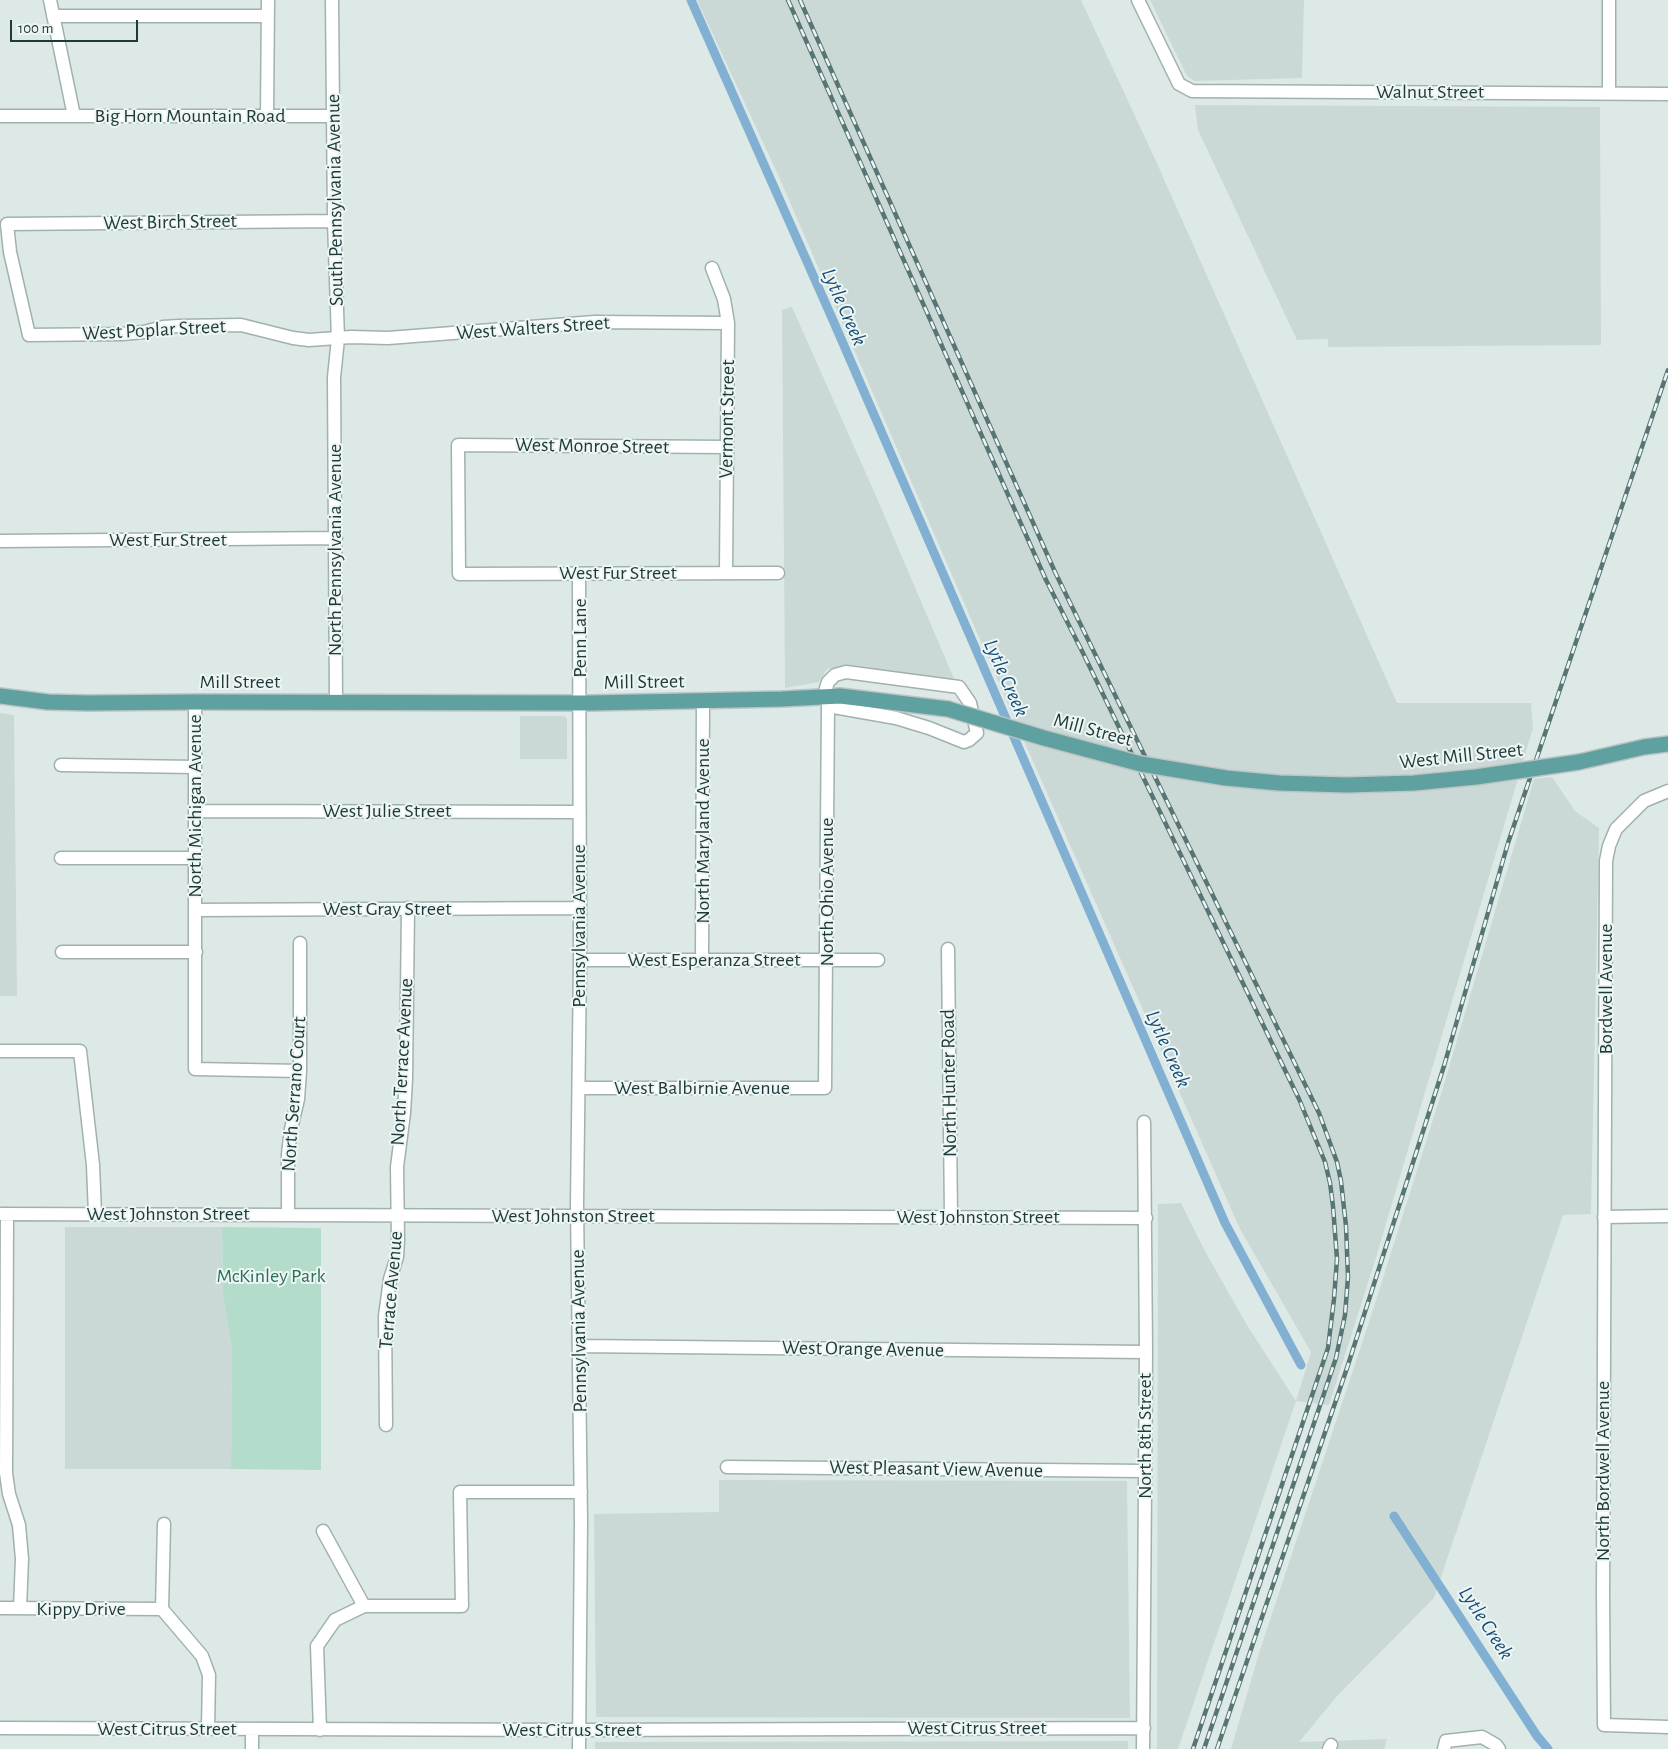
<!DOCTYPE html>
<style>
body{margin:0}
#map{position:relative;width:1668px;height:1749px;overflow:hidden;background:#dde9e7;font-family:"Alegreya Sans",sans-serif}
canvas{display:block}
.scale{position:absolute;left:10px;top:20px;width:128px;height:22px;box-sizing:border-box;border:2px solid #1e3939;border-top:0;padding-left:6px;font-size:15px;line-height:18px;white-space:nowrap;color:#1e3939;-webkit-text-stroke:4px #edf6f4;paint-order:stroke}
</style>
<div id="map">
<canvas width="1668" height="1749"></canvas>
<div class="scale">100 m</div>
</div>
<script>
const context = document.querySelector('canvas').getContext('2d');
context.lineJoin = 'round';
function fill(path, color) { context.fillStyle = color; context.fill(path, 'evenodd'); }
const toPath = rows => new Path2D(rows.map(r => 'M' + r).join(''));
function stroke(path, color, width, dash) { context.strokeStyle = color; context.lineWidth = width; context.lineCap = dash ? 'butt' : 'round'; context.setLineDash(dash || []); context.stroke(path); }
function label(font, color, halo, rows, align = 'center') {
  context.font = font + ' "Alegreya Sans",sans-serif'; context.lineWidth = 4; context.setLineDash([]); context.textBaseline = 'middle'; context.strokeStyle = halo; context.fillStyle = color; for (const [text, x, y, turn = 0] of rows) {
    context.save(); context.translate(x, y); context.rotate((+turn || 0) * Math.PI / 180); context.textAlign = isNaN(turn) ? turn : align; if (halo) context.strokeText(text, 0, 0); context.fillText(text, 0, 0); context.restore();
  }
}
fill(toPath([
 [697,0,1081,0,1155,159,1397,703,1531,703,1533,728,1375,1261,1329,1405,1296,1401,1178,1749,1157,1749,1158,1204,1181,1203,1206,1253,1247,1325,1296,1401,1311,1352,1240,1229,1028,750,779,177],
 [1150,0,1304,0,1302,78,1195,81,1187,76],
 [1195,105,1600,107,1601,345,1328,347,1328,339,1297,340,1198,130],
 [792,307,876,496,955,681,850,665,827,669,819,682,785,688,782,310],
 [0,713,14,715,17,996,0,996],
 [520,716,564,716,567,718,567,759,520,759],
 [1552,777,1575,811,1599,828,1591,1214,1563,1215,1434,1598,1338,1695,1299,1742,1387,1739,1384,1749,1231,1749,1260,1650,1371,1316,1442,1091,1534,779],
 [65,1227,222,1227,223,1295,232,1351,231,1469,65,1469],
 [719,1480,1127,1481,1130,1718,596,1717,594,1514,719,1512],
 [1128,1741,1128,1749,595,1749,595,1742]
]), '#cbd9d6');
fill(toPath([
 [222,1227,321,1228,321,1470,231,1469,232,1351,223,1295]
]), '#b4dcca');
stroke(toPath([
 [691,0,832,318,1225,1223,1301,1365],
 [1394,1516,1537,1736,1548,1749]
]), '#82b0d2', 9);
const minor = toPath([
 [50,0,74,116,333,116],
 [332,0,334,221,338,339,334,377,336,702],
 [1138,0,1179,84,1192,91,1668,94],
 [53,16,268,16],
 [1609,93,1609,0],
 [0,116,74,116],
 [267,116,268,0],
 [334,221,7,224,10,252,29,335,122,334,144,332,163,327,179,326,241,325,293,338,309,340,351,337,388,338,595,322,728,323],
 [712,268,724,299,728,323,726,573],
 [726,447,458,445,459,574,778,573],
 [0,541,336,538],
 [579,574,580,960,577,1205,581,1522,579,1749],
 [195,702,195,1069,300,1071],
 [61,765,195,767],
 [1668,791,1644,801,1616,829,1609,846,1606,861,1603,1592,1604,1725,1668,1727],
 [195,811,579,812],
 [61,858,195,858],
 [195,910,579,908],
 [948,949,951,1217],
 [62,952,196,952],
 [580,960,878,960],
 [702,960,703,701],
 [0,1051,80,1051,93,1165,95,1214],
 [579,1088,825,1088,826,948,828,706,828,696,826,688,828,682,835,675,846,672,959,687,970,703,977,733,969,740,964,742,929,728,896,718,828,706],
 [0,1214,1146,1218],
 [7,1214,6,1473,9,1494,19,1525,22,1559,20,1608],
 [288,1215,288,1154,291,1129,298,1099,300,1071,300,943],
 [1604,1217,1668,1216],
 [579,1346,1146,1352],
 [386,1425,385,1316,390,1279,397,1257,398,1240,397,1167,404,1113,406,1079,408,908],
 [727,1467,1145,1471],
 [164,1524,162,1609,202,1656,209,1675,208,1729],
 [323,1531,364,1606],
 [0,1608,162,1609],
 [0,1728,579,1730,1144,1728],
 [320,1730,317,1646,335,1620,364,1606,462,1606,460,1492,581,1492],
 [252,1749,252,1729],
 [1143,1749,1146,1352,1144,1122],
 [1329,1749,1331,1745],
 [1444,1749,1446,1741,1482,1737,1496,1745,1499,1749]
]);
const major = toPath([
 [0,696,48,702,88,703,195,702,591,703,782,699,840,696,948,709],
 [1579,762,1644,747,1668,744]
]);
stroke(minor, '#a0b1af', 15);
stroke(major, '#bcc4c4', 18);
stroke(minor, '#fff', 12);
stroke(major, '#5fa0a1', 15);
const rail = toPath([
 [788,0,1046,580,1083,653,1299,1099,1325,1162,1330,1183,1333,1206,1337,1259,1334,1299,1328,1348,1193,1749],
 [800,0,1055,572,1319,1113,1337,1162,1341,1181,1346,1226,1348,1277,1345,1315,1336,1358,1204,1749],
 [1217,1749,1347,1368,1444,1066,1508,843,1668,370]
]);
stroke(rail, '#587575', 4.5);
stroke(rail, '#edf6f4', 2.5, [8]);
const majorBridge = toPath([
 [948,709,1044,738,1141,764,1226,778,1279,783,1347,785,1414,783,1476,777,1579,762]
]);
stroke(majorBridge, '#bcc4c4', 18, []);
stroke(majorBridge, '#5fa0a1', 15);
label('20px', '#1e3939', '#edf6f4', [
 ["Walnut Street",1430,92],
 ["Big Horn Mountain Road",190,116],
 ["South Pennsylvania Avenue",335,200,-91],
 ["West Birch Street",170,222,-1],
 ["West Walters Street",533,328,-4],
 ["West Poplar Street",154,330,-3],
 ["Vermont Street",727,419,-89],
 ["West Monroe Street",592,446,1],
 ["West Fur Street",168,540],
 ["North Pennsylvania Avenue",335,550,-90],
 ["West Fur Street",618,573],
 ["Penn Lane",580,638,-90],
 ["Mill Street",240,682],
 ["Mill Street",644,682,-1],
 ["Mill Street",1093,730,15],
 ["West Mill Street",1461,756,-6],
 ["North Michigan Avenue",195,806,-90],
 ["West Julie Street",387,811],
 ["North Maryland Avenue",703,831,-90],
 ["North Ohio Avenue",827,892,-90],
 ["West Gray Street",387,909],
 ["Pennsylvania Avenue",579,926,-90],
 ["West Esperanza Street",714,960],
 ["Bordwell Avenue",1606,989,-90],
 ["North Terrace Avenue",402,1062,-87],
 ["North Hunter Road",949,1083,-91],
 ["West Balbirnie Avenue",702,1088],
 ["North Serrano Court",294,1094,-86],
 ["West Johnston Street",168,1214],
 ["West Johnston Street",573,1216],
 ["West Johnston Street",978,1217],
 ["Terrace Avenue",391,1290,-85],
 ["Pennsylvania Avenue",579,1331,-91],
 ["West Orange Avenue",863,1349,1],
 ["North 8th Street",1145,1436,-90],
 ["West Pleasant View Avenue",936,1469,1],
 ["North Bordwell Avenue",1603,1471,-90],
 ["Kippy Drive",81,1609],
 ["West Citrus Street",977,1728],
 ["West Citrus Street",167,1729],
 ["West Citrus Street",572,1730]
]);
label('20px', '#287157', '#edf6f4', [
 ["McKinley Park",271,1276]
]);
label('italic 21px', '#174d76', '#edf6f4', [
 ["Lytle Creek",844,307,66],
 ["Lytle Creek",1006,678,66],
 ["Lytle Creek",1168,1049,66],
 ["Lytle Creek",1486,1623,57]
]);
</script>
